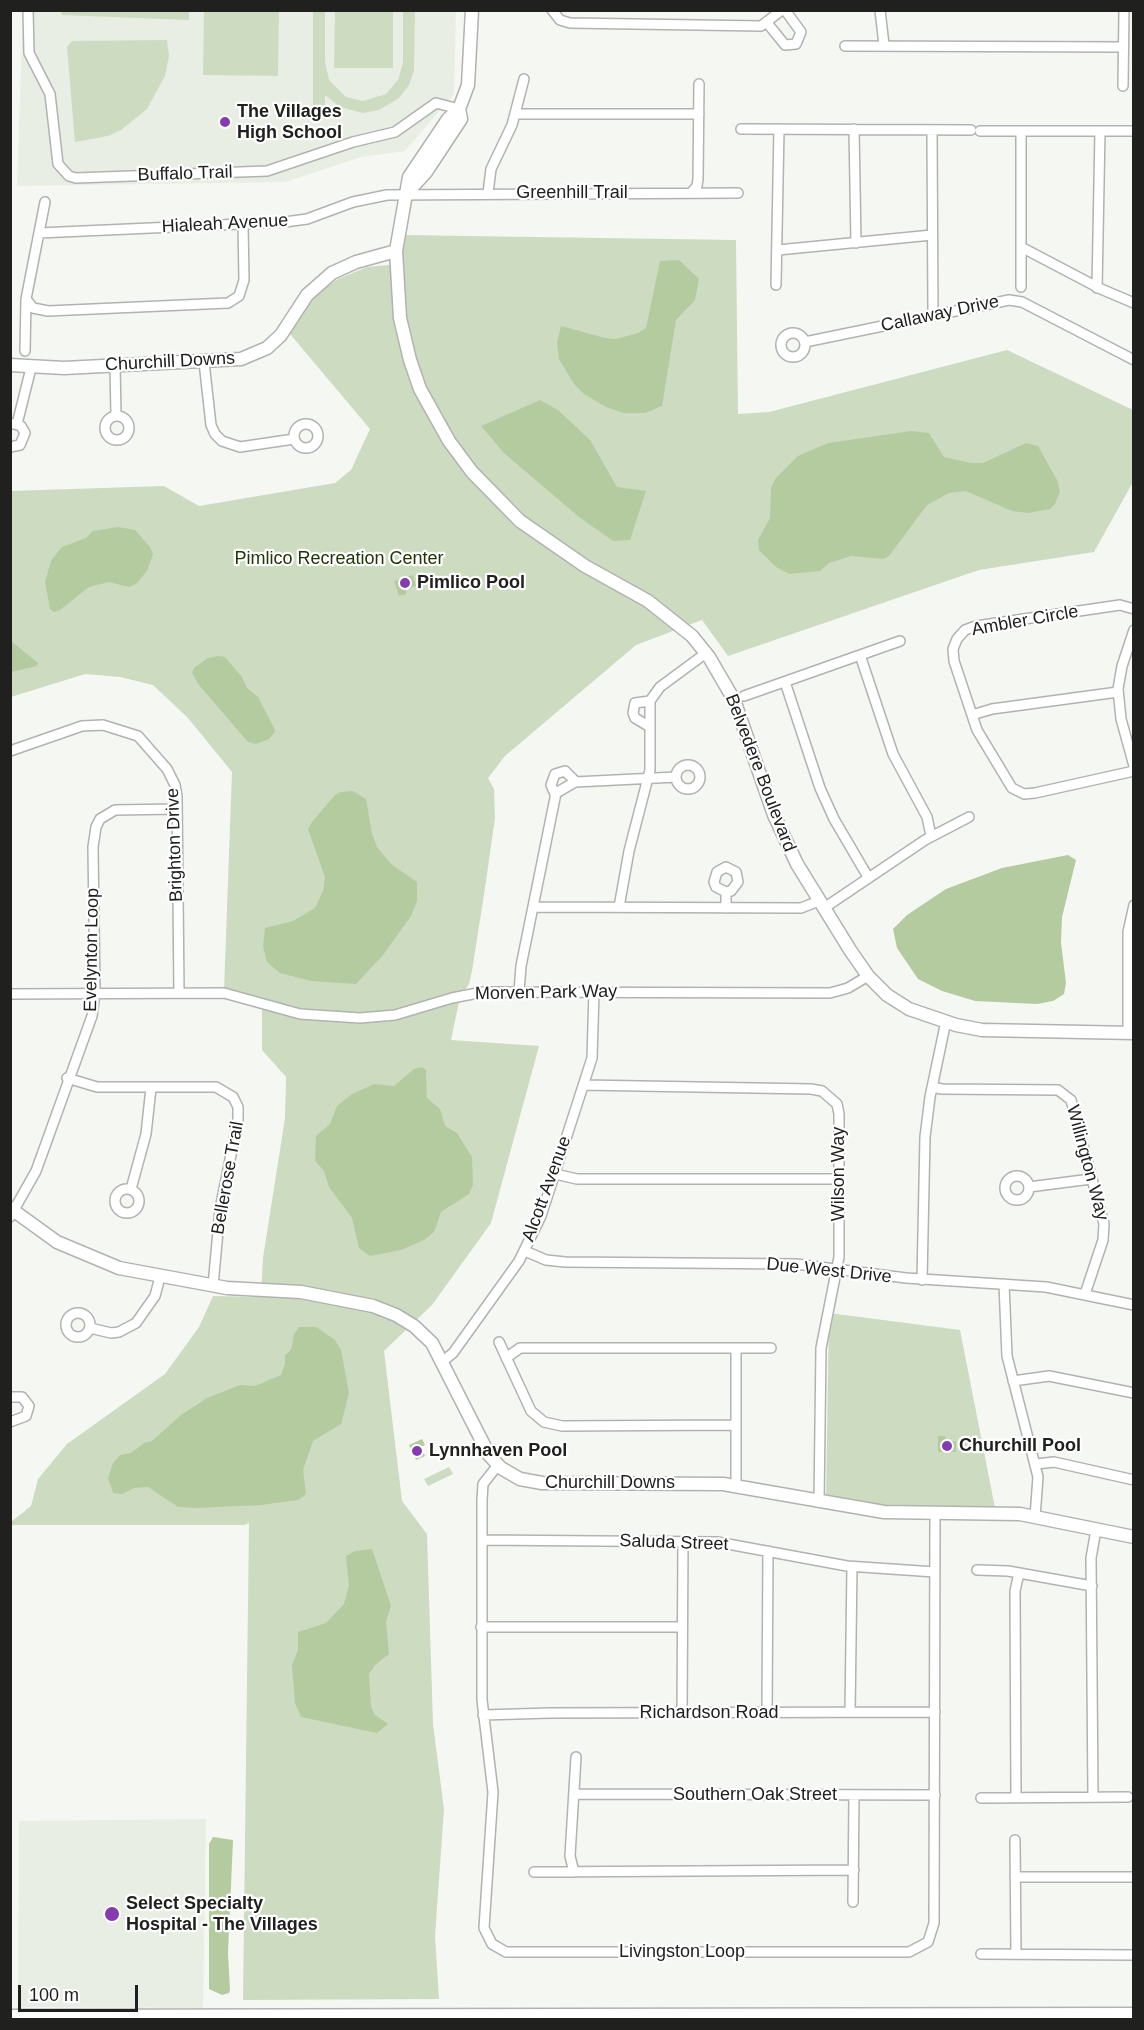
<!DOCTYPE html>
<style>
body{margin:0}
#map{position:relative;width:1144px;height:2030px;overflow:hidden;background:#f5f7f3;font-family:Arial,sans-serif}
canvas{display:block}
.frame{position:absolute;inset:0;border:12px solid #20211f;pointer-events:none}
.scale{position:absolute;left:18px;top:1985px;width:120px;height:27px;box-sizing:border-box;border:3px solid #20211f;border-top:0;padding-left:8px;font-size:18px;line-height:21px;white-space:nowrap;color:#20211f;-webkit-text-stroke:4px #fff;paint-order:stroke}
</style>
<div id="map">
<canvas width="1144" height="2030"></canvas>
<div class="frame"></div>
<div class="scale">100 m</div>
</div>
<script>
const context = document.querySelector('canvas').getContext('2d');
context.lineJoin = 'round';
function fill(path, color) { context.fillStyle = color; context.fill(path, 'evenodd'); }
const toPath = rows => new Path2D(rows.map(r => 'M' + r).join(''));
function stroke(path, color, width, dash) { context.strokeStyle = color; context.lineWidth = width; context.lineCap = dash ? 'butt' : 'round'; context.setLineDash(dash || []); context.stroke(path); }
function label(font, color, halo, rows, align = 'center') {
  context.font = font + ' Arial,sans-serif'; context.lineWidth = 4.5; context.setLineDash([]); context.textBaseline = 'middle'; context.strokeStyle = halo; context.fillStyle = color; for (const [text, x, y, turn = 0] of rows) {
    context.save(); context.translate(x, y); context.rotate((+turn || 0) * Math.PI / 180); context.textAlign = isNaN(turn) ? turn : align; if (halo) context.strokeText(text, 0, 0); context.fillText(text, 0, 0); context.restore();
  }
}
fill(toPath([
 [23,11,456,11,454,94,405,151,361,157,285,182,17,186],
 [206,1819,203,2008,18,2007,19,1821]
]), '#e8eee3');
fill(toPath([
 [61,11,189,11,189,20,62,15],
 [204,11,279,11,278,76,203,75],
 [313,11,325,11,325,62,329,80,346,97,363,101,386,94,398,80,403,63,403,11,415,11,414,71,409,85,399,98,379,110,363,113,340,107,325,95,325,107,313,107],
 [335,11,393,11,393,68,334,68],
 [167,40,169,56,165,76,147,109,121,130,108,136,75,142,67,47,72,41],
 [401,235,736,240,738,414,769,412,1007,350,1133,410,1133,482,1094,552,979,570,728,656,702,620,636,645,505,756,488,778,494,789,495,818,485,888,472,971,469,984,460,997,451,1040,539,1046,491,1223,432,1305,384,1351,402,1501,427,1534,433,1724,444,1809,435,1936,439,1999,243,2000,249,1523,244,1525,11,1525,11,1522,31,1506,38,1479,67,1444,165,1374,199,1327,213,1296,261,1297,263,1258,285,1118,286,1077,262,1050,262,999,224,990,232,772,188,718,153,685,120,677,85,674,11,697,10,491,164,486,199,506,335,483,351,470,370,429,290,334,311,298,338,279,367,267,399,264],
 [829,1313,960,1330,995,1508,903,1508,826,1499],
 [449,1467,453,1474,428,1486,424,1479]
]), '#cddcc0');
fill(toPath([
 [679,260,699,279,695,300,676,320,662,406,645,413,624,413,606,407,584,394,574,384,559,359,557,343,561,326,605,338,616,339,638,333,646,328,660,261],
 [540,400,558,410,590,440,617,487,646,491,630,540,613,541,579,517,504,453,481,426],
 [911,431,929,433,944,457,971,463,983,463,1026,443,1038,446,1057,480,1060,491,1055,504,1050,509,1028,513,1012,511,966,491,949,493,927,505,889,556,883,559,851,556,829,563,820,571,789,574,776,567,759,550,758,540,770,518,771,488,775,479,798,456,828,443],
 [118,527,135,530,150,547,153,554,147,571,136,584,129,587,109,582,89,587,60,610,54,612,50,609,45,582,51,561,57,553,62,547,86,538,93,531],
 [413,575,416,586,406,589,406,594,399,596,394,581],
 [11,641,38,663,37,666,11,672],
 [218,656,225,657,242,677,247,688,258,697,274,728,275,732,269,739,256,744,248,742,199,685,192,673,194,668,208,658],
 [353,791,366,799,372,834,377,847,391,864,417,882,417,901,411,916,383,955,356,984,311,981,280,973,267,962,263,946,265,928,293,921,315,908,323,891,325,877,308,829,312,822,335,795,340,792],
 [1068,855,1076,860,1062,917,1061,943,1066,983,1064,994,1053,1001,1037,1004,975,1001,942,991,918,979,897,948,893,929,907,915,946,889,1002,868],
 [422,1067,426,1070,427,1098,440,1109,445,1126,457,1133,472,1157,473,1185,469,1194,441,1212,434,1232,424,1240,401,1250,370,1256,359,1248,352,1218,329,1187,324,1171,315,1161,316,1136,330,1124,337,1106,352,1094,374,1084,394,1086,414,1069],
 [299,1327,316,1327,335,1340,341,1350,349,1393,341,1424,313,1441,303,1470,306,1493,304,1496,298,1500,261,1505,196,1508,178,1507,148,1487,134,1488,122,1494,113,1493,108,1478,113,1463,120,1455,131,1453,144,1443,152,1441,181,1415,207,1398,240,1385,255,1386,281,1375,285,1364,285,1355,291,1350,294,1334],
 [938,1436,945,1436,946,1441,956,1441,956,1452,938,1452],
 [422,1439,425,1445,421,1447,425,1456,416,1460,409,1445],
 [372,1549,391,1606,386,1622,389,1654,375,1665,369,1674,371,1707,375,1715,388,1724,377,1733,301,1717,295,1703,292,1665,298,1650,298,1632,326,1623,344,1604,349,1586,346,1556,355,1551],
 [213,1837,233,1840,228,1953,230,1990,229,1993,222,1995,209,1989,209,1844]
]), '#b4cba0');
const minor = toPath([
 [28,10,29,53,50,94,58,164,69,176,76,178,267,171,353,142,395,132,436,103,459,109],
 [552,10,560,20,570,23,761,26,782,10],
 [880,10,884,45],
 [768,24,785,45,796,44,801,32,785,10],
 [845,46,1123,47],
 [1123,86,1124,10],
 [516,114,699,114],
 [741,129,971,130],
 [854,129,856,243],
 [932,130,933,316],
 [980,131,1134,131],
 [488,193,491,169,512,125,524,79],
 [691,193,697,186,698,179,699,84],
 [39,233,285,222,307,219,353,202,387,195,738,193],
 [1021,247,1101,289,1134,303],
 [778,250,932,235],
 [776,285,779,129],
 [1021,287,1021,131],
 [1097,288,1100,131],
 [26,299,33,308,48,311,228,303,239,296,244,280,243,224],
 '781 345a12 12 0 1 1 24 0a12 12 0 1 1-24 0Z',
 [805,342,1009,300,1022,302,1134,360],
 [25,351,26,299,45,202],
 [204,362,211,425,215,434,222,441,240,447,294,439],
 [115,365,116,416],
 '105 428a12 12 0 1 1 24 0a12 12 0 1 1-24 0Z',
 [10,423,21,426,25,433,20,445,10,447],
 '294 436a12 12 0 1 1 24 0a12 12 0 1 1-24 0Z',
 [17,424,31,368],
 [1134,609,1120,605,976,626,965,630,957,639,953,649,954,661,977,730,1012,788,1024,794,1035,793,1134,771],
 [1134,630,1122,666,1118,689,1121,719,1134,766],
 [860,655,893,754,927,817,931,836],
 [785,682,820,788,834,819,868,877],
 [744,696,900,641],
 [650,701,635,703,633,713,635,718,650,727],
 [972,715,992,709,1118,692],
 [10,751,82,726,103,725,138,736,167,769,175,785,177,796,179,993],
 '676 777a12 12 0 1 1 24 0a12 12 0 1 1-24 0Z',
 [555,794,551,785,555,774,565,771,576,782],
 [533,907,801,908,819,901],
 [619,907,629,851,650,770,650,701,660,687,706,653],
 [726,908,726,892,716,887,714,882,717,872,726,867,736,872,738,882,731,891,726,892],
 [824,908,925,840,969,817],
 [519,992,521,966,556,793,575,782,676,777],
 [10,994,224,993,300,1014,360,1018,395,1015,452,998,483,992,830,993,848,988,868,976],
 [1128,1033,1128,932,1134,905],
 [67,1078,97,1087,216,1087,233,1097,238,1107,238,1120,220,1209,213,1286],
 [583,1085,811,1089,822,1091,837,1104,839,1114,839,1257,821,1348,819,1502],
 [932,1087,942,1089,1058,1090,1071,1100,1104,1224,1103,1240,1085,1294],
 [555,1174,577,1179,839,1179],
 '1005 1188a12 12 0 1 1 24 0a12 12 0 1 1-24 0Z',
 [1029,1187,1091,1179],
 '115 1201a12 12 0 1 1 24 0a12 12 0 1 1-24 0Z',
 [131,1189,146,1134,151,1088],
 [10,1217,36,1171,92,1016,95,993,93,847,96,827,100,819,115,810,177,809],
 [525,1251,546,1260,565,1262,796,1264,906,1278,1046,1287,1134,1305],
 [922,1280,925,1137,930,1097,946,1021],
 [1004,1284,1007,1356,1038,1477,1035,1517],
 '66 1325a12 12 0 1 1 24 0a12 12 0 1 1-24 0Z',
 [90,1328,111,1333,119,1332,136,1323,155,1296,160,1277],
 [499,1342,531,1411,544,1422,562,1426,736,1425],
 [506,1358,520,1348,771,1348],
 [443,1361,453,1353,519,1261,541,1216,592,1058,594,992],
 [1013,1381,1049,1376,1134,1393],
 [10,1397,22,1397,29,1406,26,1416,10,1422],
 [1036,1464,1054,1462,1134,1480],
 [498,1465,483,1484,482,1500,482,1700,493,1792,484,1928,492,1944,506,1952,909,1952,928,1942,934,1923,935,1513],
 [736,1486,736,1348],
 [482,1540,717,1542,847,1566,935,1572],
 [977,1570,1008,1571,1092,1586],
 [481,1627,682,1627],
 [767,1712,768,1551],
 [850,1712,852,1567],
 [682,1713,683,1542],
 [483,1715,550,1713,935,1712],
 [574,1794,935,1795],
 [1093,1797,1091,1558,1096,1530],
 [981,1798,1128,1797],
 [1016,1798,1015,1591,1019,1573],
 [1015,1840,1016,1954],
 [534,1872,854,1870],
 [574,1872,570,1856,576,1757],
 [1015,1877,1134,1877],
 [853,1902,854,1795],
 [981,1954,1134,1955]
]);
const tertiary = toPath([
 [459,109,448,119,409,177,396,251,400,318,410,360,420,389,449,441,472,472,520,521,585,566,648,601,692,636,709,657,734,700,774,815,797,864,850,950,868,976,887,995,909,1009,956,1025,982,1030,1134,1033],
 [406,194,426,172,461,119,459,109,468,85,472,10],
 [10,365,64,368,241,359,267,348,281,335,307,295,332,273,356,262,396,251],
 [10,1208,57,1242,119,1268,227,1288,301,1292,373,1306,396,1315,414,1326,432,1343,489,1455,501,1468,520,1479,542,1483,723,1484,884,1512,1020,1514,1134,1537],
 [10,2016,1134,2014]
]);
stroke(minor, '#b1b3b0', 12);
stroke(tertiary, '#b1b3b0', 15);
stroke(minor, '#fff', 9);
stroke(tertiary, '#fff', 12);
for (const [x, y, r, color] of [
 [225,122,6,"#853caf"],
 [405,583,6,"#853caf"],
 [947,1446,6,"#853caf"],
 [417,1451,6,"#853caf"],
 [112,1914,8,"#853caf"]
]) { const dot = new Path2D(); dot.arc(x, y, r, 0, 2 * Math.PI); context.fillStyle = color; context.fill(dot); stroke(dot, '#fff', 2); }
label('bold 18px', '#20211f', '#fff', [
 ["The Villages",237,112],
 ["High School",237,133],
 ["Pimlico Pool",417,583],
 ["Churchill Pool",959,1446],
 ["Lynnhaven Pool",429,1451],
 ["Select Specialty",126,1904],
 ["Hospital - The Villages",126,1925]
], 'left');
label('18px', '#20211f', '#fff', [
 ["Buffalo Trail",185,174,-2],
 ["Greenhill Trail",572,193],
 ["Hialeah Avenue",225,224,-3],
 ["Callaway Drive",940,314,-12],
 ["Churchill Downs",170,362,-3],
 ["Ambler Circle",1025,621,-10],
 ["Belvedere Boulevard",760,773,69],
 ["Brighton Drive",175,845,-92],
 ["Evelynton Loop",92,950,-89],
 ["Morven Park Way",546,993,-1],
 ["Willington Way",1087,1163,75],
 ["Wilson Way",839,1174,-90],
 ["Bellerose Trail",228,1178,-80],
 ["Alcott Avenue",547,1189,-70],
 ["Due West Drive",829,1271,6],
 ["Churchill Downs",610,1483],
 ["Saluda Street",674,1543,2],
 ["Richardson Road",709,1713],
 ["Southern Oak Street",755,1795],
 ["Livingston Loop",682,1952]
]);
label('18px', '#213506', '#fff', [
 ["Pimlico Recreation Center",339,559]
]);
</script>
